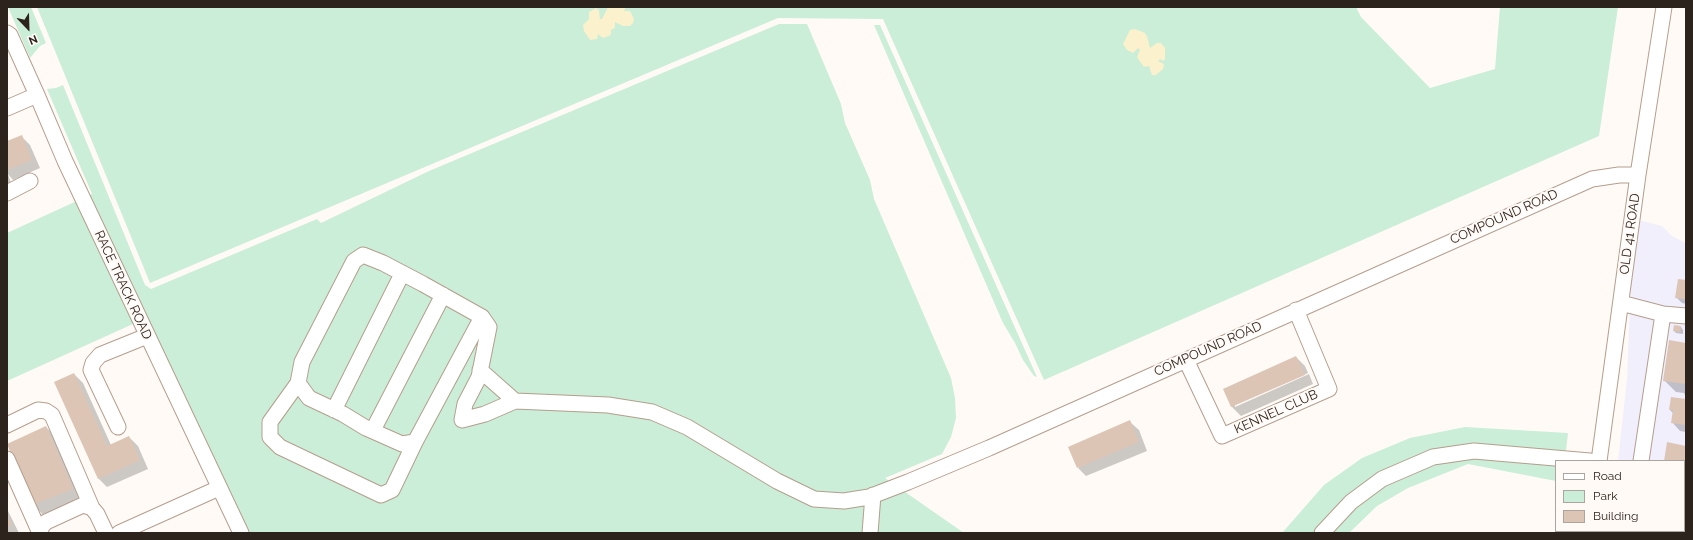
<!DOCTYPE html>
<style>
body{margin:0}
#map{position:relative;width:1693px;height:540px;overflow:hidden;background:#fffaf6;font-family:Raleway,sans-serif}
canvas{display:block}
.frame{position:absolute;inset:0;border:8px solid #2d231d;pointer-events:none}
.legend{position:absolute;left:1555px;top:460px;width:130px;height:72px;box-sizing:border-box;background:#fffaf6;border:1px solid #aba49f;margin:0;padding:5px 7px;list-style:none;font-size:12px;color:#2d231d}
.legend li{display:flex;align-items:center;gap:8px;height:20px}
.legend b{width:20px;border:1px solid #aba49f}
.north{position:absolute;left:8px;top:8px;width:40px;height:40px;-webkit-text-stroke:3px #fffaf6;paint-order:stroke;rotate:157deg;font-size:11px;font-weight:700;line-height:16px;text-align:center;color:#2d231d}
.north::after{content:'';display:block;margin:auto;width:14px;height:18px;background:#2d231d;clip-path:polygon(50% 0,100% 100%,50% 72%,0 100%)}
</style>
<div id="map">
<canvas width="1693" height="540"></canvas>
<div class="frame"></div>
<ul class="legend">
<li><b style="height:5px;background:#fff"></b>Road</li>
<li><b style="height:11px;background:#caeed7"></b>Park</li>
<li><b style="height:11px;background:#ddc5b5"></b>Building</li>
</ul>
<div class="north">N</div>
</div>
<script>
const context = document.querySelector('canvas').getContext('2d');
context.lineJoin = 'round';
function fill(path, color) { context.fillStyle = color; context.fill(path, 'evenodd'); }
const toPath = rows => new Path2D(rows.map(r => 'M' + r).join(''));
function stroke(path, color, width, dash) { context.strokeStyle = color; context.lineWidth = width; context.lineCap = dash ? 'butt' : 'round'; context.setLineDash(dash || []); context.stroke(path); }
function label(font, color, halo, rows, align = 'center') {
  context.font = font + ' Raleway,sans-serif'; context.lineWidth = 4; context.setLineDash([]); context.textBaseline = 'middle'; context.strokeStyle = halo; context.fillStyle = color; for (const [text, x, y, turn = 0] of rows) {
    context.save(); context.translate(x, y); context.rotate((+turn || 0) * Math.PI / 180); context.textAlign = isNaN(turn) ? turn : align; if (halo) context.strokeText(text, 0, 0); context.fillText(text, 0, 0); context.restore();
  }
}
fill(toPath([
 [1638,220,1662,226,1672,236,1686,243,1686,533,1611,533,1611,531,1684,531,1684,461,1618,461,1627,379,1631,278]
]), '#f1effc');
fill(toPath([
 [8,7,31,7,46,43,40,46,30,58],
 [37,7,1356,7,1361,17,1430,88,1495,69,1500,7,1618,7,1599,136,1044,380,883,19,778,18,150,283],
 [779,24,807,24,841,104,845,123,870,180,874,199,951,378,955,398,956,418,951,437,942,454,885,478,964,533,243,533,144,319,7,381,7,233,92,194,47,89,56,88,63,85,145,285,151,289,317,219,321,223,429,171],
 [874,25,880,25,1037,377,1034,376,1023,360,1015,343,1003,323],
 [1465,427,1568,433,1565,461,1556,461,1556,481,1468,464,1408,488,1377,506,1349,533,1282,533,1324,485,1362,458,1410,438]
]), '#caeed7');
fill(toPath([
 [608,7,626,7,624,11,630,11,634,19,633,23,630,26,623,26,615,22,615,28,611,30,611,34,609,36,603,38,598,34,597,39,590,40,584,31,583,25,589,19,589,12,596,8,599,10,600,19,602,19],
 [1135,29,1145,33,1147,36,1150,48,1157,43,1161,43,1165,48,1165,59,1163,61,1160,59,1158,61,1164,64,1163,69,1156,75,1152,75,1149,66,1144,67,1139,60,1137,57,1140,50,1138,48,1133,53,1127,50,1123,44,1130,30]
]), '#fbf1cc');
fill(toPath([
 [21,136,30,145,40,168,13,180,8,174,11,183,7,185,7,142],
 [1686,281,1686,304,1682,303,1676,297],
 [1681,327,1683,330,1683,334,1676,333,1674,331],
 [1686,344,1686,397,1684,393,1676,392,1664,380],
 [1296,357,1305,366,1308,373,1235,405,1235,407,1309,374,1313,384,1241,416,1232,407,1224,389],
 [74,374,83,383,111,445,129,437,138,446,148,469,107,487,98,478],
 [1686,400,1686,432,1680,431,1672,422,1673,413,1670,410],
 [1130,422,1139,430,1147,451,1086,476,1078,468],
 [46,427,58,439,84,501,44,516,33,504],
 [7,509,19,533,7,533]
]), '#0003');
fill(toPath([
 [22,135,32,160,7,170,7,141],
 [1678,279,1686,280,1686,299,1675,298],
 [1674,325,1681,326,1680,332,1673,331],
 [1669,340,1686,343,1686,384,1663,381],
 [1296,356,1305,375,1231,407,1223,389],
 [74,373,107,446,129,436,140,460,98,479,54,382],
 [1671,397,1686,399,1686,425,1671,423,1673,410,1669,410],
 [1130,420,1139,442,1077,468,1068,447],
 [46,426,73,489,32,505,7,444],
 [1667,442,1686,446,1686,533,1653,533,1654,531,1684,531,1684,461,1664,461],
 [7,516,12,525,7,527]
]), '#ddc5b5');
const minor = toPath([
 [7,33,10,35,37,95,65,161,241,533],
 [7,108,37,95],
 [7,193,30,181],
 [1621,303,1663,314,1686,316],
 [482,317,415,442,402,444,366,428,343,414,309,398,298,383,302,362,354,261,363,255,383,263,423,284,482,317,489,327,479,377,465,404,462,420,485,414,515,401,608,405,652,412,687,427,777,481,814,499,844,501,869,497,908,482,989,448,1592,179,1619,175,1638,175],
 [1186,360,1222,436,1329,389,1296,310],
 [480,370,515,401],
 [298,383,270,422,270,437,280,447,381,495,392,490,415,442],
 [334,410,402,274],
 [7,425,38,410,46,411,52,415,92,508],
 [118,427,91,370,93,363,100,355,147,336],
 [373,430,443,295],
 [7,459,40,533],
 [1599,461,1638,175,1664,7],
 [1641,461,1663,314],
 [40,533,42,526,46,522,83,505,92,508,97,514,106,533],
 [119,533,219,488],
 [870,533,873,495],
 [1322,533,1351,502,1382,479,1433,457,1474,451,1590,461],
 [1588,533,1588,531],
 [1630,533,1630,531]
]);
stroke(minor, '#b59e8e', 17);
stroke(minor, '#fff', 15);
label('13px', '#2d231d', '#fffaf6', [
 ["COMPOUND ROAD",1504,217,-24],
 ["OLD 41 ROAD",1630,234,-82],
 ["RACE TRACK ROAD",123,285,65],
 ["COMPOUND ROAD",1208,349,-24],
 ["KENNEL CLUB",1276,412,-24]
]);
</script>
